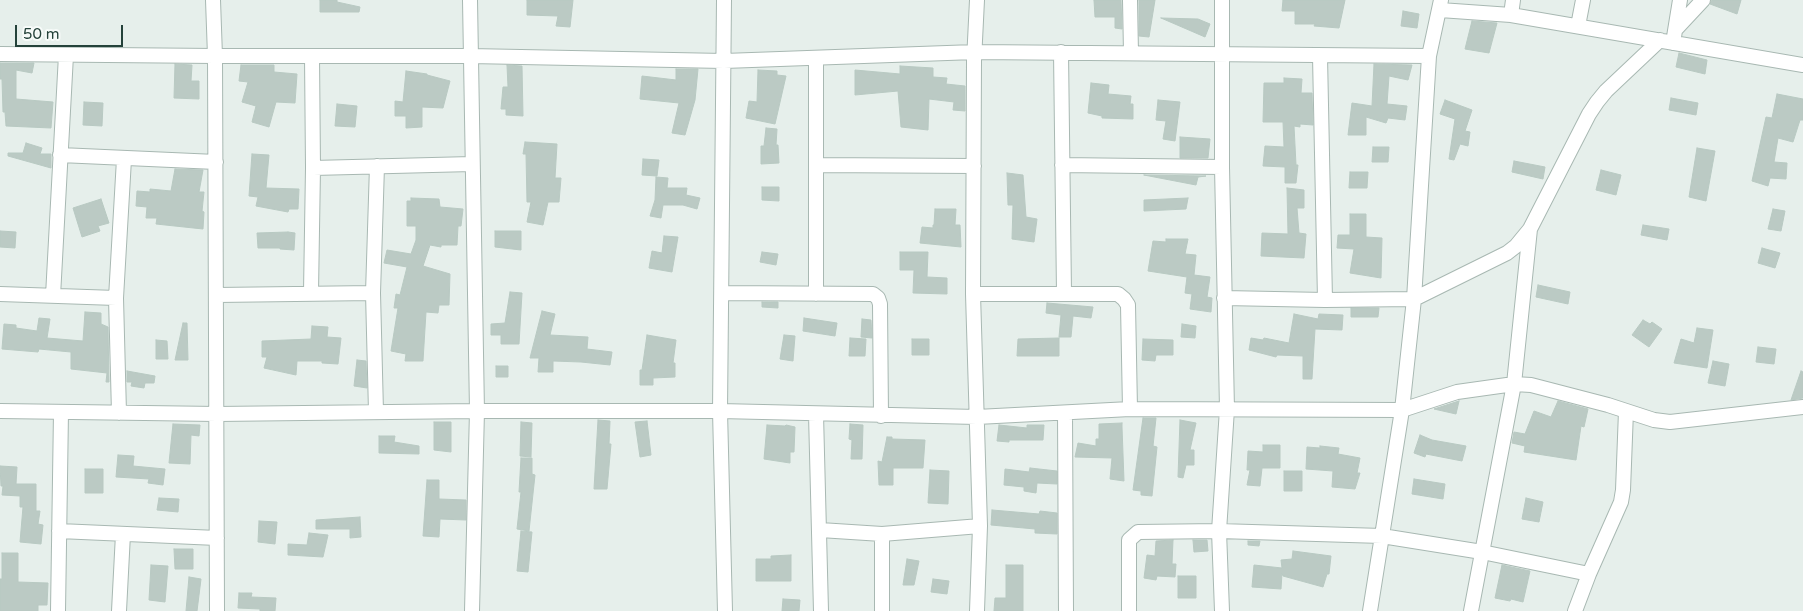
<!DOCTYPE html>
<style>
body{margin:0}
#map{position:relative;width:1803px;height:611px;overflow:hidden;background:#e6efeb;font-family:"Varela Round",sans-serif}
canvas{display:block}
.scale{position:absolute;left:15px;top:25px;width:108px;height:22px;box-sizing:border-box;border:2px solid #24423a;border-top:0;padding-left:6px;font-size:15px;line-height:18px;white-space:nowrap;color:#24423a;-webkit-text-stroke:4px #f7fbf9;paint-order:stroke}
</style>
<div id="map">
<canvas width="1803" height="611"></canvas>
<div class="scale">50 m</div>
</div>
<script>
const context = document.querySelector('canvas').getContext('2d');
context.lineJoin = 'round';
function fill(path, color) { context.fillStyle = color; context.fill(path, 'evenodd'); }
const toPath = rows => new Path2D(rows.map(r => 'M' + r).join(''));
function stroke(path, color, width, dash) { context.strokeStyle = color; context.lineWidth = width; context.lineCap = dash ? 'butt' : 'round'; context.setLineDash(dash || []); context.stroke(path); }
const building = toPath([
 [320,0,337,0,337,2,360,7,359,12,320,12,320,0],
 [527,0,573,0,570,27,556,26,558,16,527,15,527,0],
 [1094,0,1121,0,1122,29,1115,28,1115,17,1095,17,1094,0],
 [1139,0,1155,0,1149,37,1139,36,1139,0],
 [1283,0,1345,0,1339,28,1314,26,1315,24,1295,24,1295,11,1282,11,1283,0],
 [1712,0,1741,0,1737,14,1710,4,1712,0],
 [1403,11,1419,14,1417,28,1401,26,1403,11],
 [1161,18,1198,19,1210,24,1205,37,1161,18],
 [1472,21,1497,23,1489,53,1465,49,1472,21],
 [1679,53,1707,60,1705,74,1676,67,1679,53],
 [0,63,34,63,32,73,16,70,16,99,53,102,51,128,6,126,5,112,3,112,2,79,0,79,0,63],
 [175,64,192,65,191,81,199,81,199,99,174,98,175,64],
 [1374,64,1412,65,1408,80,1389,76,1387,104,1407,106,1405,120,1388,118,1386,123,1366,117,1366,135,1348,135,1352,103,1372,106,1374,64],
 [241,65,274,65,274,72,297,74,295,103,276,102,269,127,252,122,256,106,242,102,248,82,239,81,241,65],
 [507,65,522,66,523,116,506,115,506,109,501,109,503,87,508,87,507,65],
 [900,66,933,68,933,77,947,78,946,84,965,86,965,111,953,110,954,102,929,99,928,130,901,127,898,91,855,95,855,70,900,74,900,66],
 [676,69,698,69,695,100,685,135,672,133,679,103,640,99,642,76,676,80,676,69],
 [758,70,777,71,777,75,786,76,775,124,746,118,749,101,757,102,758,70],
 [406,71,427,74,427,75,450,81,443,108,422,107,422,127,406,128,406,116,395,116,395,101,403,102,406,71],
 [1284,78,1302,79,1301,93,1312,93,1313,125,1300,124,1300,127,1294,126,1296,165,1298,165,1296,183,1285,183,1285,167,1263,166,1265,146,1284,147,1283,122,1263,122,1264,83,1284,83,1284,78],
 [1091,83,1109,85,1108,94,1131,96,1130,104,1133,104,1133,119,1102,118,1102,116,1088,113,1091,83],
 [1777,94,1803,99,1803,120,1800,120,1793,142,1778,138,1774,162,1787,163,1786,179,1770,178,1768,186,1752,181,1766,117,1772,118,1777,94],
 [1671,98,1698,103,1696,115,1669,110,1671,98],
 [1158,100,1180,102,1175,141,1163,139,1166,121,1156,120,1158,100],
 [1445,100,1472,110,1465,131,1470,132,1468,146,1460,144,1454,160,1449,159,1455,119,1440,114,1445,100],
 [84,102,103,103,102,126,83,125,84,102],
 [337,104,357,106,355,127,335,126,337,104],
 [766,128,777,129,776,145,778,145,779,163,761,164,761,146,764,146,766,128],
 [1180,137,1210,139,1208,158,1180,158,1180,137],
 [525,142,557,144,555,178,561,178,559,202,548,202,543,225,527,222,531,202,527,202,526,154,523,154,525,142],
 [26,143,42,148,40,154,51,154,51,168,8,156,8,153,23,153,26,143],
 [1373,147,1389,147,1388,162,1372,162,1373,147],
 [1697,148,1715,151,1706,201,1689,197,1697,148],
 [252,154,269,155,266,188,299,189,298,209,289,209,288,212,256,206,258,197,249,196,252,154],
 [643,159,659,160,657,176,642,175,643,159],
 [1514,161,1545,167,1543,179,1512,172,1514,161],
 [175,169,203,170,199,192,204,192,202,211,204,212,203,229,156,224,157,218,146,218,147,207,136,206,137,191,150,192,150,189,171,191,175,169],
 [1601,170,1621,175,1616,195,1596,190,1601,170],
 [1350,172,1368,172,1367,188,1349,188,1350,172],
 [1007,173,1023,175,1026,217,1037,219,1034,242,1012,239,1013,205,1008,205,1007,173],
 [1144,175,1206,176,1198,177,1196,185,1144,175],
 [656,177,668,178,667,188,687,188,686,195,700,198,697,209,683,205,663,205,661,218,650,216,655,200,656,177],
 [762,187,779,187,779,201,762,200,762,187],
 [1287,188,1304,190,1304,208,1297,208,1299,233,1306,234,1304,258,1261,256,1262,233,1288,234,1287,188],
 [411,198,439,199,440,207,463,209,461,226,458,226,457,245,441,245,441,247,430,245,423,266,450,274,449,305,439,305,438,313,426,312,423,361,405,361,406,354,391,351,398,308,394,308,396,294,400,295,407,267,384,263,387,250,411,254,416,240,416,226,407,226,407,201,411,201,411,198],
 [1188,198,1186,209,1144,211,1144,200,1188,198],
 [101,199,109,223,98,226,100,231,82,237,73,208,101,199],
 [935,209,956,209,955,225,960,225,961,247,920,243,922,227,933,228,933,225,934,225,935,209],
 [1773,209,1785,211,1781,231,1768,229,1773,209],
 [1350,214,1366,214,1366,237,1382,238,1381,278,1350,273,1354,249,1337,248,1338,235,1350,235,1350,214],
 [1643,225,1669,229,1667,240,1641,235,1643,225],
 [0,231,16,232,15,248,0,247,0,231],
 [495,231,521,231,521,250,495,247,495,231],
 [288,232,295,233,294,250,280,249,280,248,258,248,257,233,288,232],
 [664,236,678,237,672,272,649,268,652,251,662,253,664,236],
 [1166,239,1188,239,1185,254,1196,255,1194,275,1210,277,1207,297,1212,298,1211,312,1190,309,1192,294,1185,293,1187,277,1148,271,1153,241,1166,242,1166,239],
 [1762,248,1780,253,1775,268,1758,263,1762,248],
 [762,252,778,254,776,265,760,262,762,252],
 [900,252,928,252,927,277,947,278,947,294,913,293,914,270,900,270,900,252],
 [1538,285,1570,292,1568,304,1536,297,1538,285],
 [510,292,522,293,519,344,501,344,501,335,491,335,491,324,505,323,510,292],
 [762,302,778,302,778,308,762,307,762,302],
 [1047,303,1093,307,1091,318,1073,316,1071,337,1059,337,1061,315,1046,313,1047,303],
 [1351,308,1379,308,1378,317,1351,317,1351,308],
 [542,311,555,314,550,335,588,337,587,349,612,352,610,365,581,362,553,361,553,372,538,372,539,358,530,358,542,311],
 [85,312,101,313,101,324,108,327,109,382,106,382,107,373,71,369,71,352,39,349,38,352,2,349,4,324,16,325,16,328,37,331,39,318,50,319,47,338,83,341,85,312],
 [1294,314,1318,319,1319,314,1343,315,1342,330,1315,329,1312,379,1303,379,1303,356,1277,355,1276,357,1249,350,1251,338,1263,340,1264,338,1289,343,1294,314],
 [804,318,837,323,835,336,803,331,804,318],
 [862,319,871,320,872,338,861,337,862,319],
 [1643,320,1650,324,1652,322,1662,329,1649,347,1632,335,1643,320],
 [183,323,187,323,188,360,175,360,183,323],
 [1182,324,1196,326,1195,338,1181,337,1182,324],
 [312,326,328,327,327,337,341,338,338,364,322,363,322,361,297,361,296,375,264,368,267,357,262,357,262,341,311,339,312,326],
 [1697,328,1713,330,1707,368,1674,363,1681,339,1694,343,1697,328],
 [647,335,676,340,673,363,675,363,675,377,653,378,653,385,640,385,640,370,642,370,647,335],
 [784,335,795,336,793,361,780,359,784,335],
 [850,338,866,339,865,356,849,356,850,338],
 [1059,338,1059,356,1017,356,1018,339,1059,338],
 [912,339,929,339,929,355,912,355,912,339],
 [1143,339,1173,340,1173,355,1156,355,1155,361,1142,360,1143,339],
 [156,340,167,341,168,359,156,359,156,340],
 [1758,347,1776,349,1774,364,1756,362,1758,347],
 [357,360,366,361,367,388,354,386,357,360],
 [1713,361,1729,364,1725,386,1708,383,1713,361],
 [496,366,508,366,508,377,496,377,496,366],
 [127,371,155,376,154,383,145,383,144,388,131,386,132,382,127,382,127,371],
 [1801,371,1803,372,1803,398,1791,400,1801,371],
 [1459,401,1456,414,1434,409,1459,401],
 [1558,401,1588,409,1584,427,1581,426,1576,460,1524,452,1525,446,1512,443,1514,432,1525,434,1534,411,1551,417,1558,401],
 [1143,418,1156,418,1153,446,1157,447,1152,496,1141,495,1141,491,1133,490,1143,418],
 [598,420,610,421,609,444,611,444,607,489,594,489,598,420],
 [1180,420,1196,423,1190,450,1194,450,1194,465,1186,465,1183,478,1178,477,1180,420],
 [647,421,651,455,640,457,635,422,647,421],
 [434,422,451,422,451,452,434,450,434,422],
 [521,422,532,423,531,457,520,456,521,422],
 [1122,423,1122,427,1124,481,1110,479,1112,458,1075,457,1078,443,1096,446,1096,439,1099,439,1099,424,1122,423],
 [173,424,200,425,199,436,191,435,190,464,169,463,173,424],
 [850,424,863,425,862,459,851,459,852,440,849,439,850,424],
 [767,425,785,426,786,425,795,427,794,452,790,452,790,463,764,459,767,425],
 [999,425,1027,428,1027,425,1044,425,1043,440,1009,440,1009,442,997,441,999,425],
 [1420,435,1432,440,1466,446,1462,461,1426,454,1425,457,1414,453,1420,435],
 [379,436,395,436,394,442,419,446,419,454,379,453,379,436],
 [887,437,892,437,892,439,925,440,923,468,893,468,893,485,879,485,878,461,882,462,887,437],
 [1263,445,1280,445,1280,468,1262,468,1260,486,1247,485,1250,470,1247,470,1248,451,1263,452,1263,445],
 [1320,446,1339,448,1338,454,1360,458,1357,473,1360,473,1355,489,1332,487,1333,471,1306,469,1307,447,1320,448,1320,446],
 [118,455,134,456,133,466,165,469,163,485,148,483,149,479,116,477,118,455],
 [521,458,532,458,532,474,535,475,529,531,517,529,521,492,519,492,521,458],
 [0,466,17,467,16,484,36,484,36,511,40,511,38,524,43,525,41,544,20,542,23,507,20,507,20,496,2,495,3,486,1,486,0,466],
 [1030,468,1057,471,1057,484,1037,483,1036,493,1024,491,1024,487,1004,485,1005,469,1029,472,1030,468],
 [85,469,103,469,103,493,85,493,85,469],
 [930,470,949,471,948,504,928,503,930,470],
 [1284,471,1302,471,1302,491,1284,491,1284,471],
 [1414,479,1445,484,1443,499,1412,494,1414,479],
 [427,480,439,480,439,499,466,500,466,520,440,519,439,537,423,536,427,480],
 [159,498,179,499,178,512,157,510,159,498],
 [1526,498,1543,502,1539,522,1522,519,1526,498],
 [992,510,1039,514,1040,511,1057,513,1057,534,1035,533,1035,529,991,525,992,510],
 [360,517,361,537,350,538,350,529,316,529,316,520,360,517],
 [259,521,277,522,275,544,258,542,259,521],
 [521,531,532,532,528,572,517,571,521,531],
 [309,533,328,535,323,557,288,555,288,544,307,545,309,533],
 [1173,540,1172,564,1176,564,1175,577,1157,576,1156,580,1144,578,1147,555,1155,556,1156,541,1173,540],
 [1193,540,1207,540,1208,551,1194,552,1193,540],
 [1248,541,1260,541,1259,546,1248,545,1248,541],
 [174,549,193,549,193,569,175,569,174,549],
 [1293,551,1331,556,1329,574,1327,574,1323,587,1283,576,1282,573,1281,589,1252,587,1254,565,1282,568,1281,560,1292,559,1293,551],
 [2,553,18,553,18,582,48,583,47,605,38,605,38,611,0,611,0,579,2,579,2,553],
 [791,555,791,581,756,581,756,559,771,559,771,556,791,555],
 [907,559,919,561,914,585,903,585,907,559],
 [151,565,168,566,165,602,149,600,151,565],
 [1006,565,1023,565,1023,611,994,611,995,598,1006,598,1006,565],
 [1502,565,1530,571,1523,602,1511,599,1510,601,1495,598,1502,565],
 [1178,576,1196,576,1196,598,1178,598,1178,576],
 [189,577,201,579,197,611,186,611,189,577],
 [933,579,949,581,947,594,931,592,933,579],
 [239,593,252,593,251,597,276,598,275,611,260,611,260,609,238,608,239,593],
 [783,599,800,600,799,611,782,611,783,599]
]);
fill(building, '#bbcac4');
stroke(building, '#b8c9c2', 1);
const minor = toPath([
 [213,0,215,56,217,611],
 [470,0,477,411,472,611],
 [724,0,720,411,725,611],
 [977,0,974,61,973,294,980,526,977,611],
 [1130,0,1131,53],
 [1222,0,1222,167,1227,409,1219,531,1222,611],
 [1440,10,1511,15,1803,65],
 [1511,15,1513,0],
 [1578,26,1583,0],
 [1675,30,1703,0],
 [1673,43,1680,0],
 [1061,52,1064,293],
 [0,54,215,56,470,56,724,61,975,52,1429,56],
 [1320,56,1325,300],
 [60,155,216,162],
 [816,165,974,166],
 [1062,165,1222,167],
 [313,168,472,164],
 [311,292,313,168,312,56],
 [722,293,873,294,878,298,880,304,881,416],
 [0,294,116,298],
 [816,294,816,58],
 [973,294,1118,294,1124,299,1128,305,1130,409],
 [217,295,373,293],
 [53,296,66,55],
 [1224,298,1325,300,1414,299,1507,253,1516,246,1530,229,1589,114,1597,102,1606,91,1660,40],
 [0,411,217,414,477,411,720,411,977,417,1130,409,1402,410,1457,392,1514,384,1531,385,1608,405,1654,420,1670,422,1803,407],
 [376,412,373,293,377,166],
 [119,413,116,298,124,159],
 [1065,413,1066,611],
 [816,414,821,611],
 [820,530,882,534,980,526],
 [59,531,217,538],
 [882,534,882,611],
 [58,611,61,412],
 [119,611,123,534],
 [1129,611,1129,540,1138,532,1219,531,1382,536,1482,552,1589,574],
 [1370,611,1402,410,1414,299,1429,56,1441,0],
 [1471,611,1514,384,1530,229],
 [1575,611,1589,574,1621,502,1623,490,1626,411]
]);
stroke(minor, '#a8b8b2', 16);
stroke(minor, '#fff', 14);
</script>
